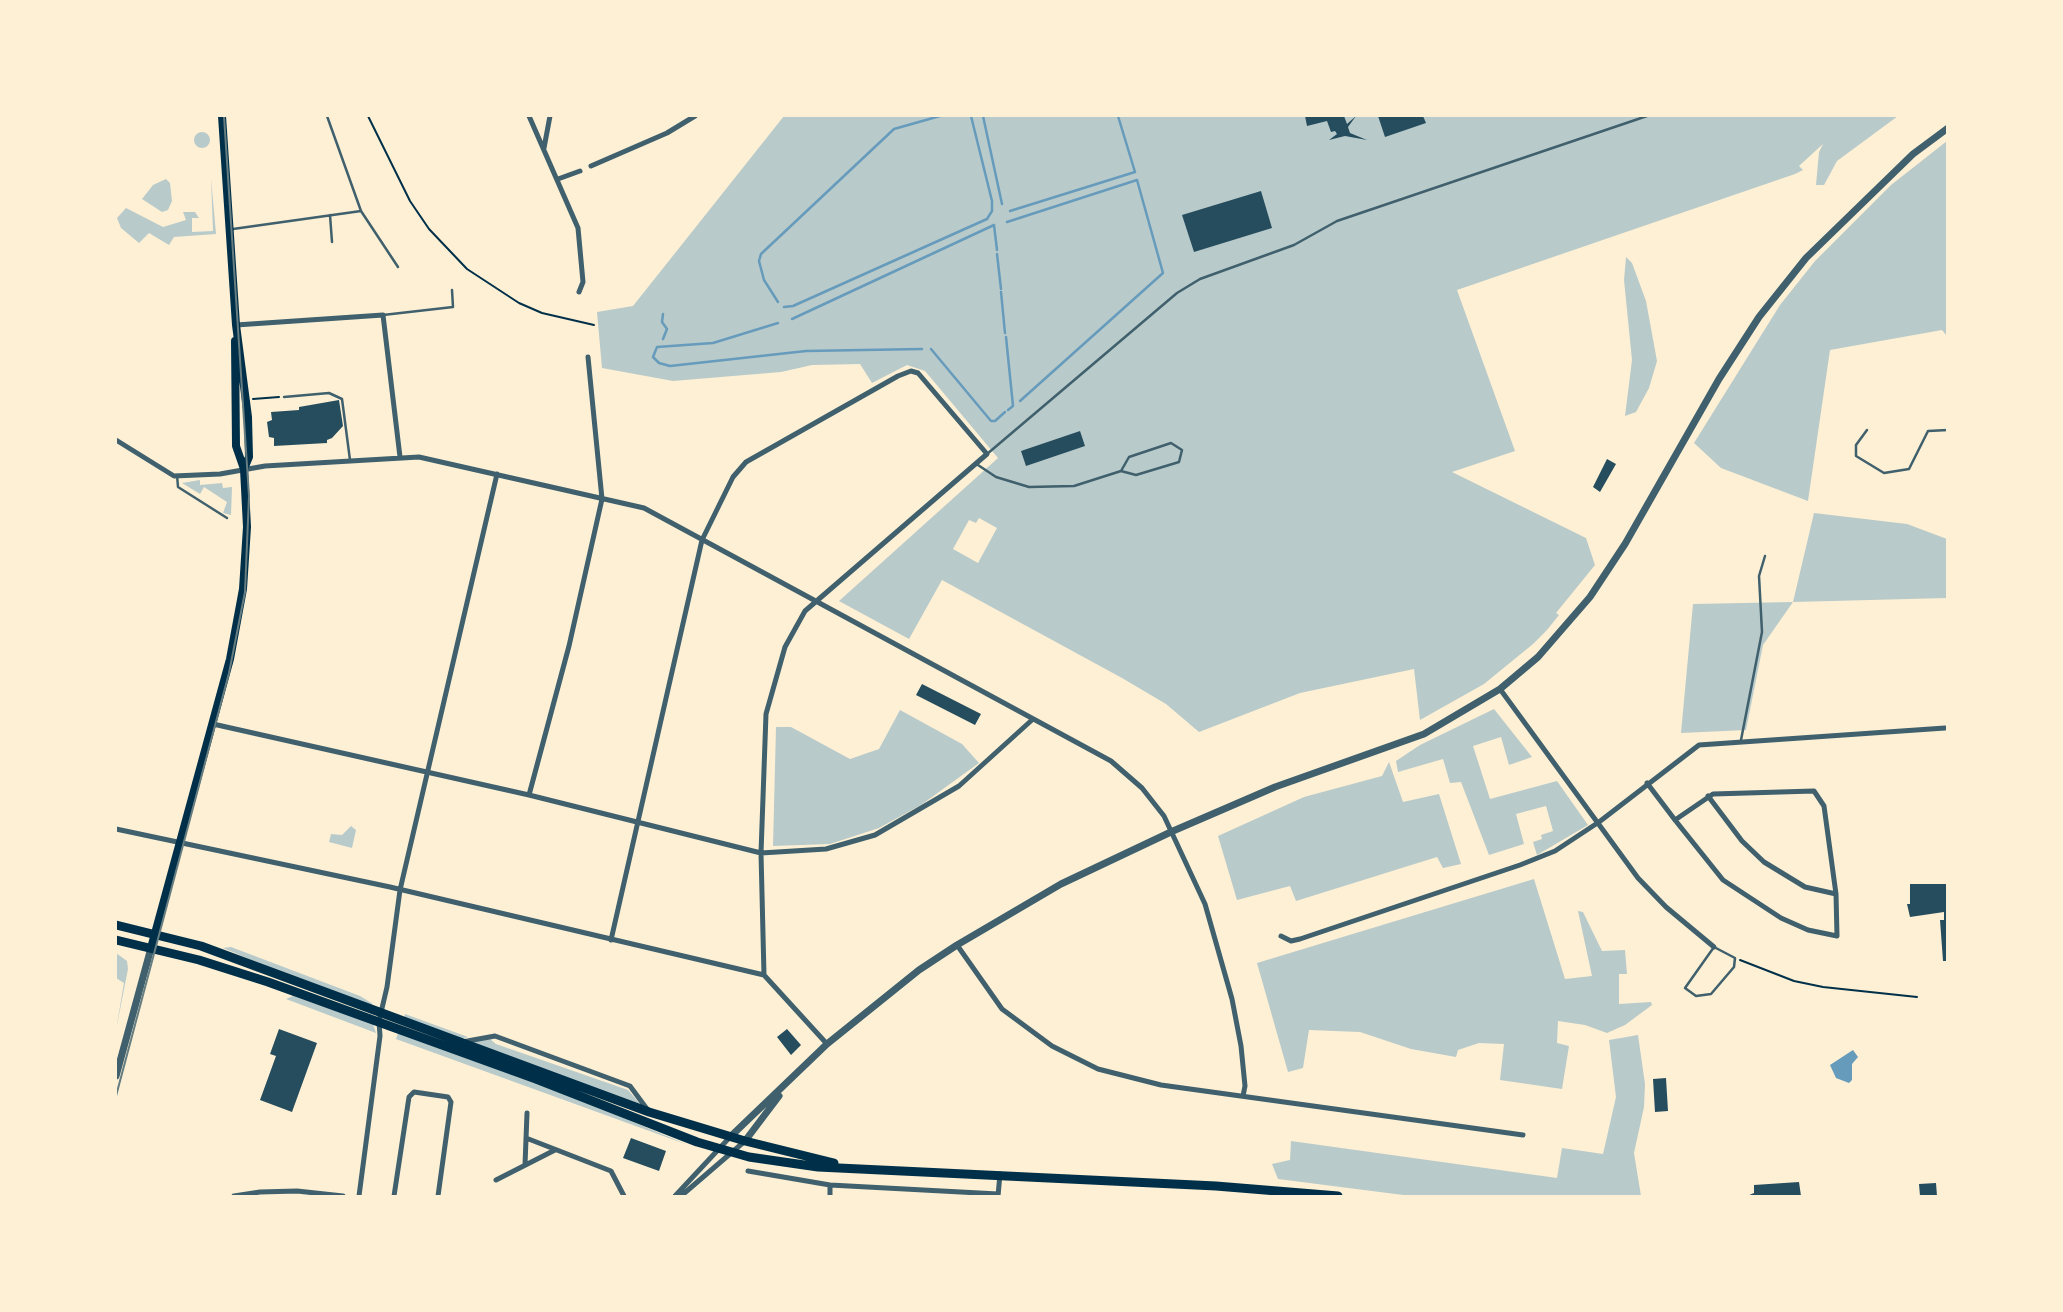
<!DOCTYPE html>
<style>
body{margin:0}
#map{position:relative;width:2063px;height:1312px;overflow:hidden;background:#fdf0d5;font-family:Signika,sans-serif}
canvas{display:block}
.frame{position:absolute;inset:0;border:117px solid #fdf0d5;pointer-events:none}
</style>
<div id="map">
<canvas width="2063" height="1312"></canvas>
<div class="frame"></div>
</div>
<script>
const context = document.querySelector('canvas').getContext('2d');
context.lineJoin = 'round';
function fill(path, color) { context.fillStyle = color; context.fill(path, 'evenodd'); }
const toPath = rows => new Path2D(rows.map(r => 'M' + r).join(''));
function stroke(path, color, width, dash) { context.strokeStyle = color; context.lineWidth = width; context.lineCap = dash ? 'butt' : 'round'; context.setLineDash(dash || []); context.stroke(path); }
fill(toPath([
 [784,116,1898,116,1837,161,1824,185,1816,185,1819,152,1823,144,1799,166,1803,170,1795,174,1457,290,1515,451,1452,472,1586,538,1595,565,1556,613,1559,615,1547,630,1533,644,1484,684,1420,720,1414,669,1300,693,1199,732,1166,704,1122,678,942,580,909,639,839,601,998,458,925,371,907,365,872,383,860,364,812,365,781,372,673,381,602,368,597,312,633,306],
 [979,518,997,528,978,563,953,549,969,520,976,523],
 '194 140a8 8 0 1 1 16 0a8 8 0 1 1-16 0Z',
 [1947,141,1947,336,1942,330,1830,350,1808,501,1721,468,1694,443,1780,305,1815,261,1891,185],
 [211,178,216,234,174,237,169,245,149,233,139,243,121,228,117,218,126,208,163,227,186,220,183,212,195,212,199,218,192,218,192,232,213,231],
 [166,179,170,183,172,201,168,210,162,212,142,199,153,185],
 [1626,257,1632,263,1646,301,1657,361,1649,388,1636,412,1625,416,1632,360,1624,280],
 [200,480,200,485,222,483,223,488,232,487,231,515,223,513,227,502,204,487,200,494,182,483],
 [1814,513,1907,524,1947,539,1947,598,1793,602,1763,645,1746,730,1681,733,1693,604,1793,602],
 [1494,709,1532,757,1509,765,1501,737,1473,746,1490,799,1557,781,1588,825,1537,855,1533,842,1542,839,1541,835,1553,831,1546,806,1516,814,1524,844,1489,855,1461,782,1450,783,1443,759,1398,772,1396,761,1420,745],
 [900,710,962,744,979,763,921,805,879,828,830,844,773,846,776,727,791,727,850,759,879,749],
 [1389,762,1403,802,1439,794,1461,864,1443,868,1437,857,1296,901,1290,886,1237,900,1218,836,1304,797,1382,776],
 [351,826,356,830,352,848,329,842,331,834,342,835],
 [1534,879,1565,979,1592,976,1578,911,1583,912,1602,951,1625,950,1627,974,1619,974,1619,1004,1651,1002,1652,1005,1625,1025,1607,1033,1585,1025,1558,1021,1557,1043,1569,1046,1562,1089,1500,1080,1504,1044,1479,1043,1458,1050,1456,1057,1411,1049,1360,1032,1309,1030,1303,1068,1288,1072,1257,963],
 [231,947,360,996,373,1004,368,1005,287,975,223,948],
 [116,953,127,961,128,969,116,1030,124,983,116,978],
 [293,996,373,1024,376,1033,286,999],
 [405,1014,468,1037,459,1039,404,1018],
 [398,1033,569,1095,688,1145,396,1039],
 [1638,1035,1645,1084,1644,1107,1634,1153,1641,1196,1411,1196,1278,1179,1272,1164,1290,1160,1291,1141,1557,1178,1562,1148,1603,1154,1616,1097,1609,1040],
 [490,1039,496,1044,628,1090,641,1105,471,1042]
]), '#b9caca');
fill(toPath([
 [1853,1050,1858,1057,1852,1064,1852,1080,1849,1083,1836,1078,1830,1065]
]), '#669bbc');
stroke(toPath([
 [983,116,1002,204],
 [1010,211,1135,172,1118,116],
 [1007,222,1137,180,1163,273,1020,401],
 [997,254,1001,289],
 [1001,292,1005,333],
 [778,302,764,280,759,261,761,254,894,129,940,116],
 [784,307,793,306,987,219,992,211,992,201,971,116],
 [663,314,662,322,667,329,663,339],
 [792,319,994,225,997,250],
 [778,323,713,343,657,347,653,357,659,363,670,366,806,351,922,349],
 [1006,337,1013,406,1008,410],
 [931,349,991,421,995,421,1005,412]
]), '#669bbc', 2.5);
fill(toPath([
 [1305,116,1344,116,1347,124,1356,116,1348,127,1350,133,1367,140,1345,136,1329,140,1337,134,1335,131,1331,132,1327,121,1307,126],
 [1378,116,1423,116,1426,123,1385,137],
 [1261,191,1272,228,1194,252,1182,215],
 [339,400,343,426,332,438,327,440,327,443,274,446,274,438,269,437,267,422,272,420,271,412,299,410,299,407],
 [1080,431,1085,446,1026,466,1021,451],
 [1607,459,1616,464,1600,492,1593,487],
 [922,684,981,714,975,725,916,695],
 [1910,884,1946,884,1948,961,1943,961,1940,920,1944,920,1944,912,1910,917,1907,904,1910,904],
 [279,1029,317,1043,292,1112,260,1100,276,1056,270,1054],
 [787,1029,801,1045,791,1055,777,1037],
 [1666,1078,1668,1111,1655,1112,1653,1079],
 [631,1138,666,1151,659,1171,623,1158],
 [1799,1182,1801,1196,1747,1196,1754,1193,1754,1185],
 [1936,1183,1937,1196,1920,1196,1919,1184]
]), '#264d5e');
stroke(toPath([
 [368,116,410,201,429,229,467,269,519,303,542,313,594,325],
 [253,399,279,397],
 [1740,960,1794,981,1823,987,1917,997]
]), '#003049', 2);
stroke(toPath([
 [327,116,361,211],
 [330,215,332,242],
 [233,229,361,211,398,267],
 [383,315,453,307,452,290],
 [284,397,329,393,342,399,350,460],
 [1867,430,1856,445,1856,456,1884,473,1909,469,1928,431,1948,430],
 [987,454,1177,293,1200,279,1294,245,1337,221,1647,116],
 [978,465,996,477,1029,487,1074,486,1121,471,1136,475,1179,462,1182,450,1171,443,1129,457,1121,471],
 [177,475,178,487,227,518],
 [1741,740,1762,632,1759,576,1765,556],
 [1714,947,1735,958,1734,967,1711,994,1696,996,1685,988,1714,947]
]), '#3f606c', 2.5);
stroke(toPath([
 [529,116,578,228,583,282,579,292],
 [544,148,550,116],
 [591,166,667,133,695,116],
 [558,179,580,171],
 [236,325,383,315,400,457],
 [116,440,174,476,220,474,265,466,419,457,644,508,1111,761,1142,788,1164,816,1205,904,1232,999,1241,1046,1245,1086,1243,1096],
 [1500,689,1638,878,1666,907,1714,947],
 [213,724,529,795,761,853,826,849,875,835,959,786,1033,719],
 [1647,783,1675,820,1723,880,1781,918,1808,930,1837,936,1836,894,1824,806,1814,791,1713,794,1675,820],
 [529,795,569,646,602,499,588,357],
 [1708,796,1742,841,1764,862,1805,887,1836,894],
 [116,829,390,887,764,975],
 [1281,936,1291,941,1300,939,1520,865,1555,851,1599,822,1699,745,1945,728],
 [611,940,702,540,733,477,746,462,898,376,911,371,918,373,987,454,805,611,785,647,766,714,761,853,764,975,827,1044],
 [957,945,1002,1009,1052,1046,1098,1069,1161,1085,1523,1135],
 [462,1042,495,1036,630,1086,647,1109],
 [526,1138,611,1171,624,1196],
 [525,1165,527,1113],
 [748,1171,830,1185,998,1194],
 [496,1180,555,1150],
 [234,1196,260,1192,297,1191,343,1196],
 [359,1196,380,1036,379,1021,387,987,400,890,497,474],
 [394,1196,409,1097,414,1092,448,1097,451,1102,438,1196],
 [675,1196,730,1137],
 [681,1196,745,1141],
 [830,1196,830,1185],
 [998,1196,1000,1174]
]), '#3f606c', 5);
stroke(toPath([
 [116,1076,151,948],
 [730,1137,827,1044,919,970,957,945,1061,884,1173,831,1275,787,1424,734,1500,689,1538,657,1590,597,1625,544,1719,379,1759,317,1806,258,1913,154,1948,128],
 [745,1141,779,1096]
]), '#3f606c', 7);
stroke(toPath([
 [235,341,236,446,244,469],
 [151,948,230,659,243,589,247,527,244,469,249,457,248,417,236,325,222,116]
]), '#003049', 8);
stroke(toPath([
 [116,925,201,946,649,1112,745,1141,834,1163],
 [116,940,199,960,268,982,536,1079,697,1142,749,1157,818,1167,1216,1186,1338,1196]
]), '#003049', 9);
stroke(toPath([
 [116,1096,229,673,245,592,249,496,224,116]
]), '#657d81', 2);
</script>
